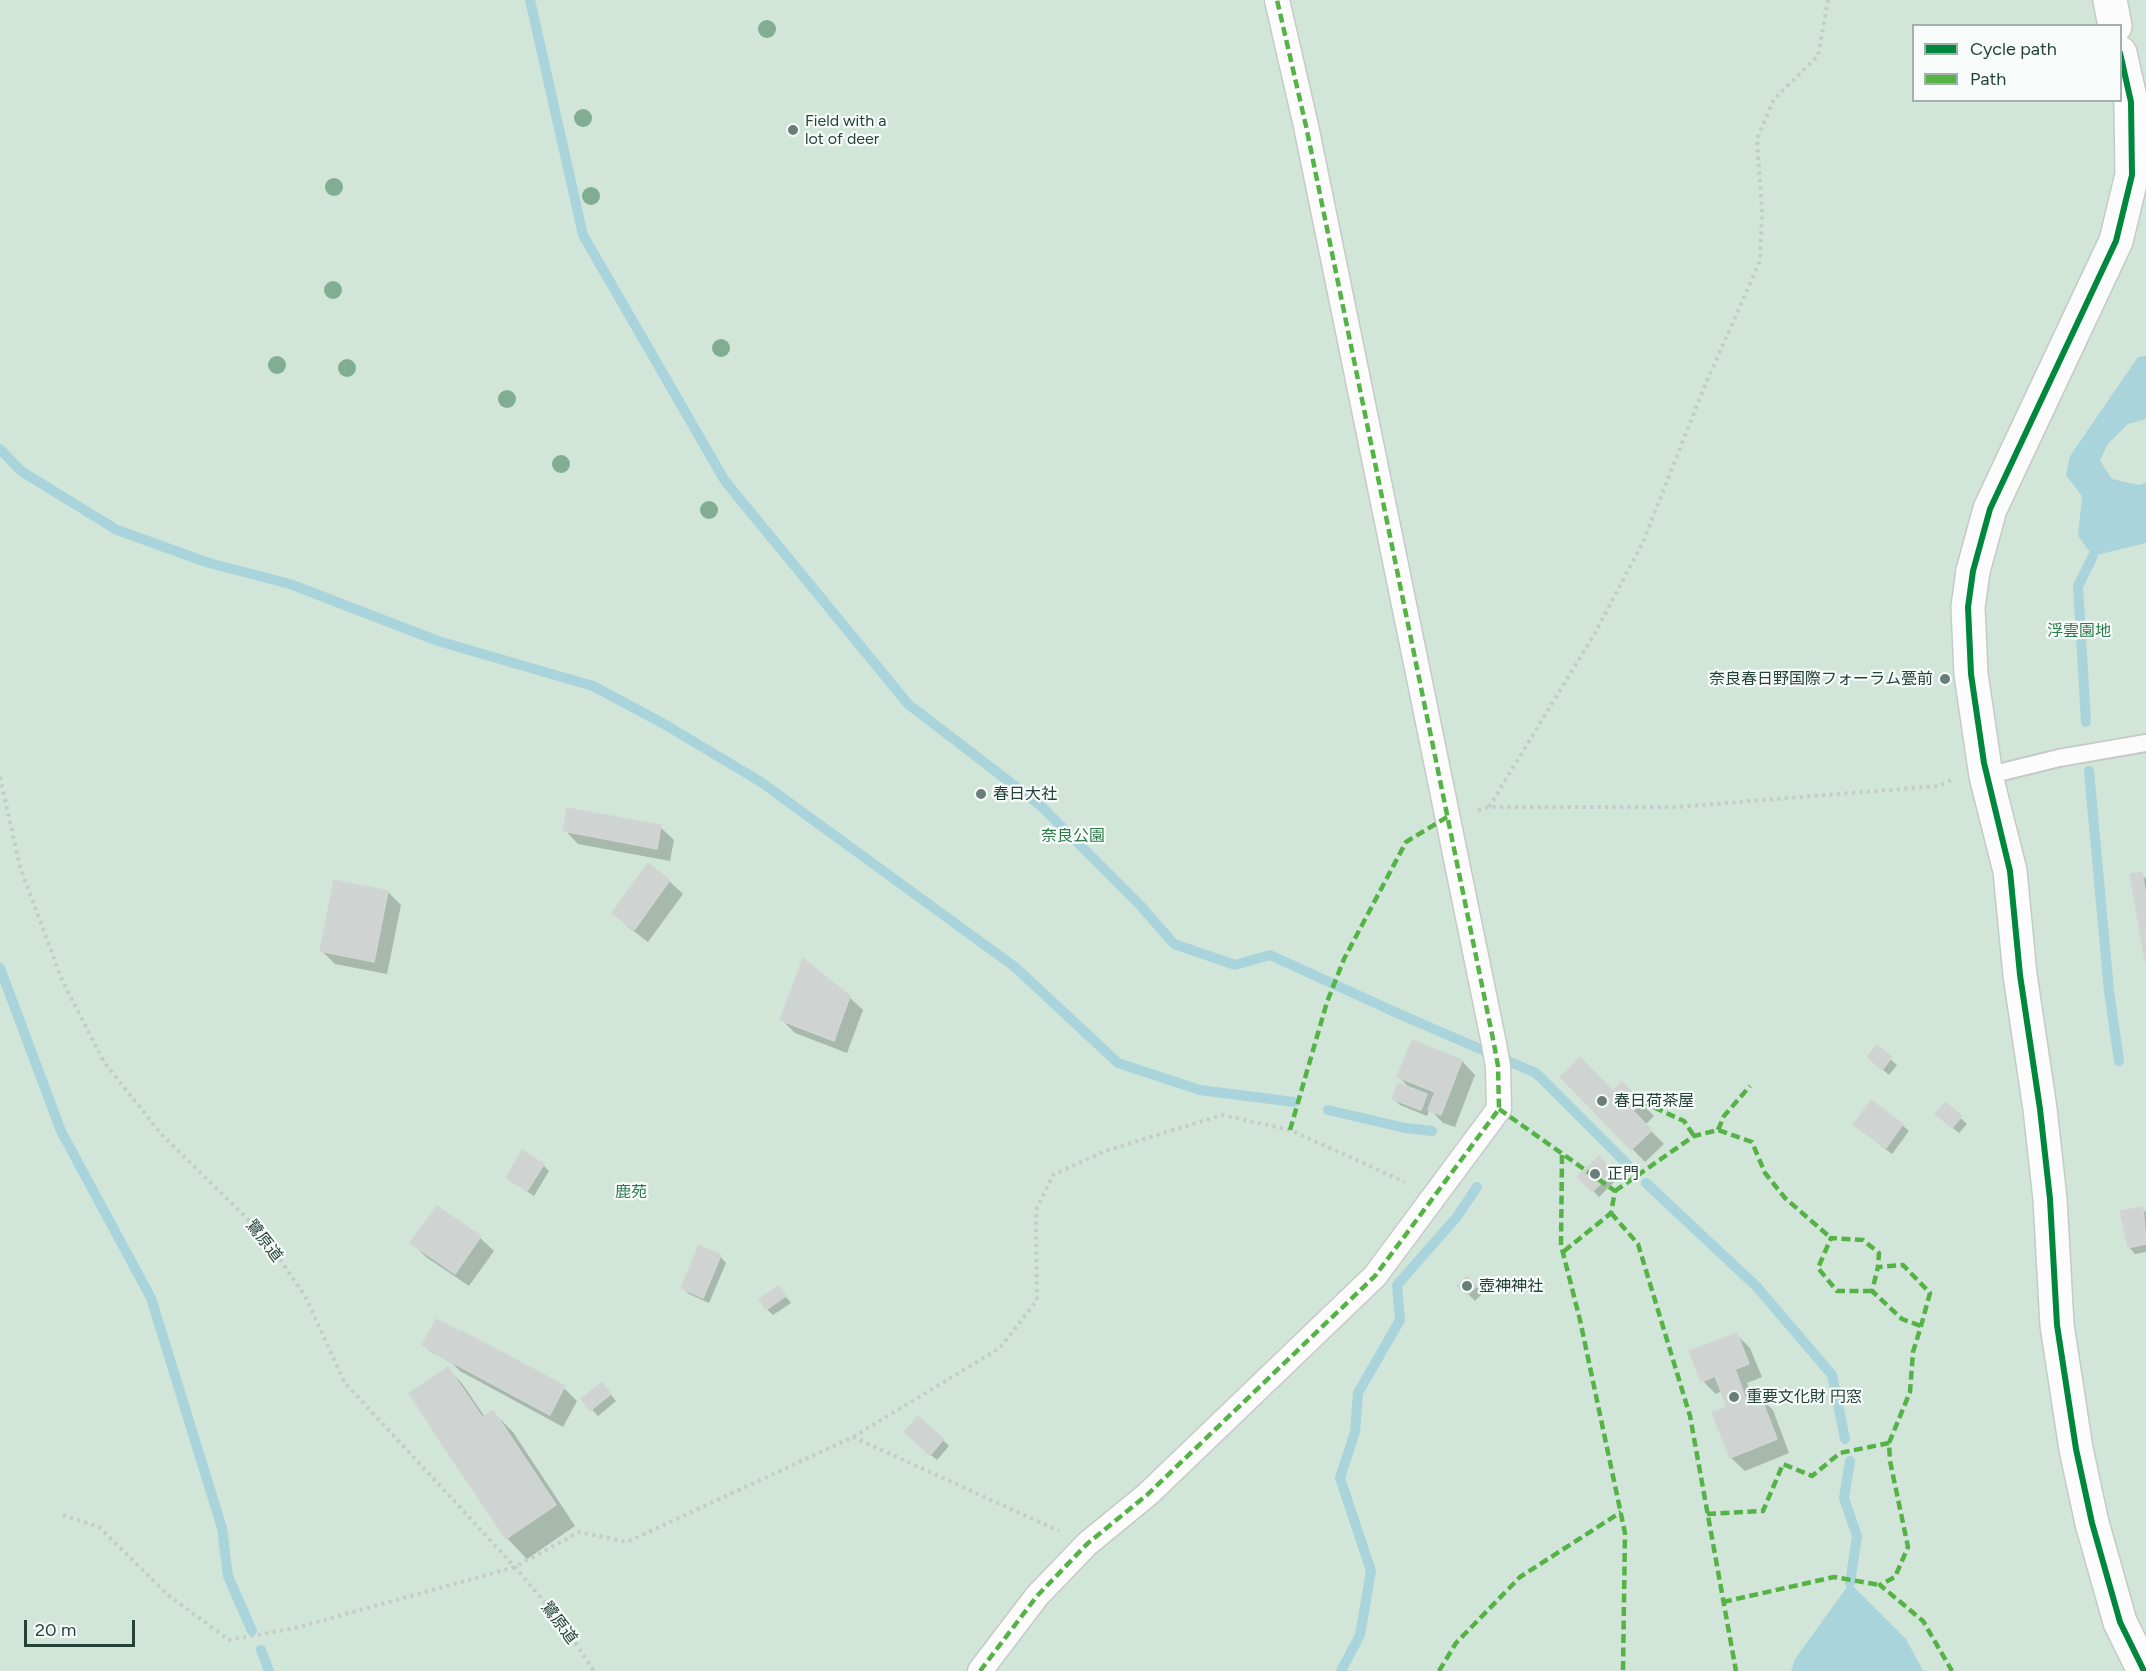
<!DOCTYPE html>
<meta charset="utf-8">
<style>
body{margin:0}
#map{position:relative;width:2146px;height:1671px;overflow:hidden;background:#e8edeb;font-family:Figtree,sans-serif}
canvas{display:block}
.legend{position:absolute;left:1912px;top:24px;width:210px;height:78px;box-sizing:border-box;background:#f7fbf9;border:2px solid #a3b1ad;margin:0;padding:8px 10px;list-style:none;font-size:18px;color:#24423a}
.legend li{display:flex;align-items:center;gap:12px;height:30px}
.legend b{width:30px;border:2px solid #a3b1ad}
.scale{position:absolute;left:24px;top:1620px;width:111px;height:27px;box-sizing:border-box;border:3px solid #24423a;border-top:0;padding-left:8px;font-size:18px;line-height:21px;white-space:nowrap;color:#24423a;-webkit-text-stroke:4px #f7fbf9;paint-order:stroke}
</style>
<div id="map">
<canvas width="2146" height="1671"></canvas>
<ul class="legend">
<li><b style="height:8px;background:#00873e"></b>Cycle path</li>
<li><b style="height:8px;background:#55b346"></b>Path</li>
</ul>
<div class="scale">20 m</div>
</div>
<script>
const context = document.querySelector('canvas').getContext('2d');
context.lineJoin = 'round';
function fill(path, color) { context.fillStyle = color; context.fill(path, 'evenodd'); }
const toPath = rows => new Path2D(rows.map(r => 'M' + r).join(''));
function stroke(path, color, width, dash) { context.strokeStyle = color; context.lineWidth = width; context.lineCap = dash ? 'butt' : 'round'; context.setLineDash(dash || []); context.stroke(path); }
function label(font, color, halo, rows, align = 'center') {
  context.font = font + ' Figtree,"Noto Sans JP",sans-serif'; context.lineWidth = 4.5; context.setLineDash([]); context.textBaseline = 'middle'; context.strokeStyle = halo; context.fillStyle = color; for (const [text, x, y, turn = 0] of rows) {
    context.save(); context.translate(x, y); context.rotate((+turn || 0) * Math.PI / 180); context.textAlign = isNaN(turn) ? turn : align; if (halo) context.strokeText(text, 0, 0); context.fillText(text, 0, 0); context.restore();
  }
}
fill(toPath([
 [0,0,2146,0,2146,1671,0,1671],
 [1914,26,2120,26,2120,100,1914,100]
]), '#d1e6d8');
fill(toPath([
 [2146,356,2146,419,2128,424,2107,445,2100,461,2112,479,2139,485,2146,483,2146,543,2093,556,2078,536,2082,496,2066,475,2070,456,2138,357],
 [1850,1583,1906,1639,1923,1671,1791,1671,1795,1659]
]), '#a9d4db');
fill(toPath([
 [660,827,674,840,670,861,578,844,565,830],
 [648,865,669,881,683,894,648,942,627,926,614,913],
 [2141,874,2146,879,2146,957,2132,875],
 [388,892,401,905,387,974,335,964,321,950],
 [849,997,863,1010,847,1053,795,1033,782,1020],
 [1413,1042,1462,1061,1475,1075,1455,1127,1443,1123,1430,1109,1427,1116,1400,1105,1393,1098,1412,1090,1399,1077],
 [1877,1047,1897,1065,1889,1075,1875,1063],
 [1562,1077,1614,1093,1622,1084,1654,1116,1645,1125,1664,1144,1645,1162],
 [1945,1104,1967,1124,1959,1133,1943,1120],
 [1902,1125,1909,1131,1892,1154,1862,1131],
 [1599,1158,1618,1178,1599,1197,1580,1177],
 [543,1165,549,1171,534,1196,507,1178],
 [437,1208,480,1238,494,1251,469,1286,426,1257,412,1243],
 [2142,1209,2146,1212,2146,1252,2135,1254,2129,1247],
 [720,1256,726,1263,709,1303,689,1294,682,1288],
 [1467,1278,1483,1293,1475,1301,1460,1286],
 [779,1288,791,1303,773,1315,767,1309],
 [436,1321,564,1388,577,1401,563,1427,460,1371,453,1364,430,1351,424,1345],
 [1737,1335,1750,1348,1762,1377,1747,1383,1753,1399,1759,1396,1773,1410,1789,1453,1745,1471,1731,1458,1714,1414,1729,1408,1722,1391,1716,1394,1703,1381],
 [448,1369,461,1382,485,1417,493,1412,513,1432,575,1526,527,1559,507,1538,411,1394],
 [608,1391,616,1401,598,1416,583,1400],
 [912,1439,943,1440,949,1446,937,1460]
]), '#0003');
stroke(toPath([
 [530,0,583,235,725,481,908,704,1041,806,1140,905,1174,944,1235,965,1270,955,1399,1014,1536,1073,1628,1165],
 [0,449,21,471,117,530,209,563,290,584,438,641,593,686,664,724,761,782,1015,967,1118,1063,1200,1090,1294,1102],
 [2086,722,2078,586,2093,556],
 [2089,771,2109,991,2119,1061],
 [0,968,61,1131,151,1298,222,1528,228,1576,252,1631],
 [1328,1110,1405,1128,1432,1131],
 [1646,1183,1757,1287,1832,1375,1845,1439],
 [1850,1583,1857,1536,1844,1498,1850,1461],
 [261,1650,269,1671],
 [1341,1671,1360,1635,1371,1571,1340,1478,1355,1432,1358,1393,1400,1320,1397,1285,1456,1218,1477,1187]
]), '#a9d4db', 10);
const building = toPath([
 [567,808,661,825,657,849,563,831,567,808],
 [648,863,670,880,634,930,612,913,648,863],
 [2142,872,2146,897,2145,961,2130,874,2142,872],
 [334,880,388,891,374,962,320,951,334,880],
 [803,958,850,996,834,1041,780,1020,803,958],
 [1412,1040,1462,1060,1441,1115,1428,1110,1435,1092,1397,1077,1412,1040],
 [1877,1045,1892,1057,1882,1070,1867,1057,1877,1045],
 [1580,1057,1613,1091,1622,1082,1642,1102,1633,1111,1652,1130,1631,1150,1560,1077,1580,1057],
 [1398,1083,1427,1094,1421,1110,1392,1099,1398,1083],
 [1871,1100,1903,1124,1886,1148,1853,1125,1871,1100],
 [1945,1102,1962,1116,1952,1128,1935,1114,1945,1102],
 [522,1150,544,1164,527,1191,506,1178,522,1150],
 [1599,1156,1613,1171,1592,1192,1577,1177,1599,1156],
 [437,1206,481,1236,455,1274,410,1243,437,1206],
 [2143,1207,2146,1244,2128,1248,2120,1211,2143,1207],
 [699,1245,721,1255,703,1298,681,1288,699,1245],
 [1467,1276,1477,1286,1467,1295,1457,1286,1467,1276],
 [779,1286,786,1296,766,1310,759,1299,779,1286],
 [436,1319,459,1331,444,1358,422,1345,436,1319],
 [460,1330,565,1386,550,1415,444,1358,460,1330],
 [1737,1333,1749,1364,1735,1369,1746,1400,1760,1395,1777,1439,1730,1458,1712,1413,1727,1407,1715,1376,1701,1382,1689,1351,1737,1333],
 [448,1367,482,1417,442,1444,409,1393,448,1367],
 [602,1382,611,1394,590,1411,581,1399,602,1382],
 [493,1410,556,1505,506,1539,442,1444,493,1410],
 [918,1416,944,1439,930,1455,904,1432,918,1416]
]);
fill(building, '#cfd4d2');
stroke(building, '#d1d6d4', 1.5);
const service = toPath([
 [1986,776,2059,758,2146,743]
]);
const pedestrian = toPath([
 [980,1671,1037,1596,1087,1544,1148,1494,1375,1276,1499,1109,1498,1066,1494,1044,1306,126,1277,0]
]);
const minor = toPath([
 [1973,571,1968,607,1971,674,1986,776,2010,871,2020,975,2040,1109,2050,1199,2057,1325,2076,1449,2092,1523,2120,1622,2144,1671]
]);
const tertiary = toPath([
 [2110,0,2115,26],
 [1973,571,1990,509,2116,241,2132,175,2131,102,2120,53]
]);
stroke(service, '#c5cac8', 20);
stroke(pedestrian, '#c5cac8', 27);
stroke(minor, '#c5cac8', 36);
stroke(tertiary, '#c5cac8', 36);
stroke(toPath([
 [0,777,20,867,62,980,104,1062,162,1135,261,1232,305,1296,345,1383,515,1567,562,1623,594,1671],
 [1489,807,1595,633,1643,542,1705,385,1760,261,1762,211,1757,139,1774,99,1818,56,1828,0],
 [1478,810,1489,807,1676,807,1939,786,1951,780],
 [853,1437,1059,1531],
 [63,1515,99,1527,168,1595,229,1640,295,1628,515,1567,579,1532,627,1542,853,1437,1000,1348,1037,1300,1036,1210,1053,1175,1105,1151,1222,1115,1290,1130,1405,1182]
]), '#c3ccca', 4, [3, 4.5]);
stroke(service, '#fcfcfc', 16);
stroke(pedestrian, '#fcfcfc', 24);
stroke(minor, '#fcfcfc', 33);
stroke(tertiary, '#fcfcfc', 33);
stroke(toPath([
 [1642,1102,1684,1121,1694,1136],
 [1499,1109,1615,1191,1611,1213,1563,1252],
 [1290,1130,1327,1002,1344,959,1406,842,1447,817],
 [1718,1130,1724,1116,1750,1086],
 [1562,1155,1561,1245,1580,1320,1625,1533,1623,1671],
 [1615,1191,1694,1136,1718,1130,1752,1142,1765,1173,1785,1198,1831,1238],
 [1611,1213,1638,1244,1690,1416,1736,1671],
 [1872,1291,1837,1291,1818,1268,1831,1238,1863,1240,1879,1253,1878,1267],
 [1889,1443,1910,1392,1913,1352,1921,1326,1930,1293,1903,1265,1878,1267,1872,1291,1902,1319,1921,1326],
 [1707,1514,1763,1511,1783,1464,1812,1476,1840,1453,1889,1443,1890,1461,1908,1547,1895,1577,1880,1585,1923,1621,1952,1671],
 [1723,1602,1834,1577,1880,1585],
 [980,1671,1037,1596,1087,1544,1148,1494,1375,1276,1499,1109,1498,1066,1494,1044,1306,126,1277,0],
 [1439,1671,1456,1643,1520,1577,1621,1512]
]), '#55b346', 4.5, [9, 4.5]);
stroke(toPath([
 [2120,53,2131,102,2132,175,2116,241,1990,509,1973,571,1968,607,1971,674,1984,763,2010,871,2020,975,2040,1109,2050,1199,2057,1325,2076,1449,2092,1523,2120,1622,2144,1671]
]), '#00873e', 6);
context.fillStyle = '#81ae93';
for (const [x, y] of [
 [767,29],
 [583,118],
 [334,187],
 [591,196],
 [333,290],
 [721,348],
 [277,365],
 [347,368],
 [507,399],
 [561,464],
 [709,510]
]) { context.beginPath(); context.arc(x, y, 9, 0, 2 * Math.PI); context.fill(); }
for (const [x, y, r, color] of [
 [793,130,6,"#697e78"],
 [1945,679,6,"#697e78"],
 [981,794,6,"#697e78"],
 [1602,1101,6,"#697e78"],
 [1595,1174,6,"#697e78"],
 [1467,1286,6,"#697e78"],
 [1734,1397,6,"#697e78"]
]) { const dot = new Path2D(); dot.arc(x, y, r, 0, 2 * Math.PI); context.fillStyle = color; context.fill(dot); stroke(dot, '#f7fbf9', 2); }
label('16px', '#24423a', '#f7fbf9', [
 ["Field with a",805,121],
 ["lot of deer",805,139],
 ["奈良春日野国際フォーラム甍前",1933,679,"right"],
 ["春日大社",993,794],
 ["春日荷茶屋",1614,1101],
 ["正門",1607,1174],
 ["壺神神社",1479,1286],
 ["重要文化財 円窓",1746,1397]
], 'left');
label('16px', '#2d7a4b', '#f7fbf9', [
 ["浮雲園地",2079,631],
 ["奈良公園",1073,836],
 ["鹿苑",631,1192]
]);
label('16px', '#24423a', '#f7fbf9', [
 ["鷺原道",264,1241,52],
 ["鷺原道",559,1623,53]
]);
</script>
